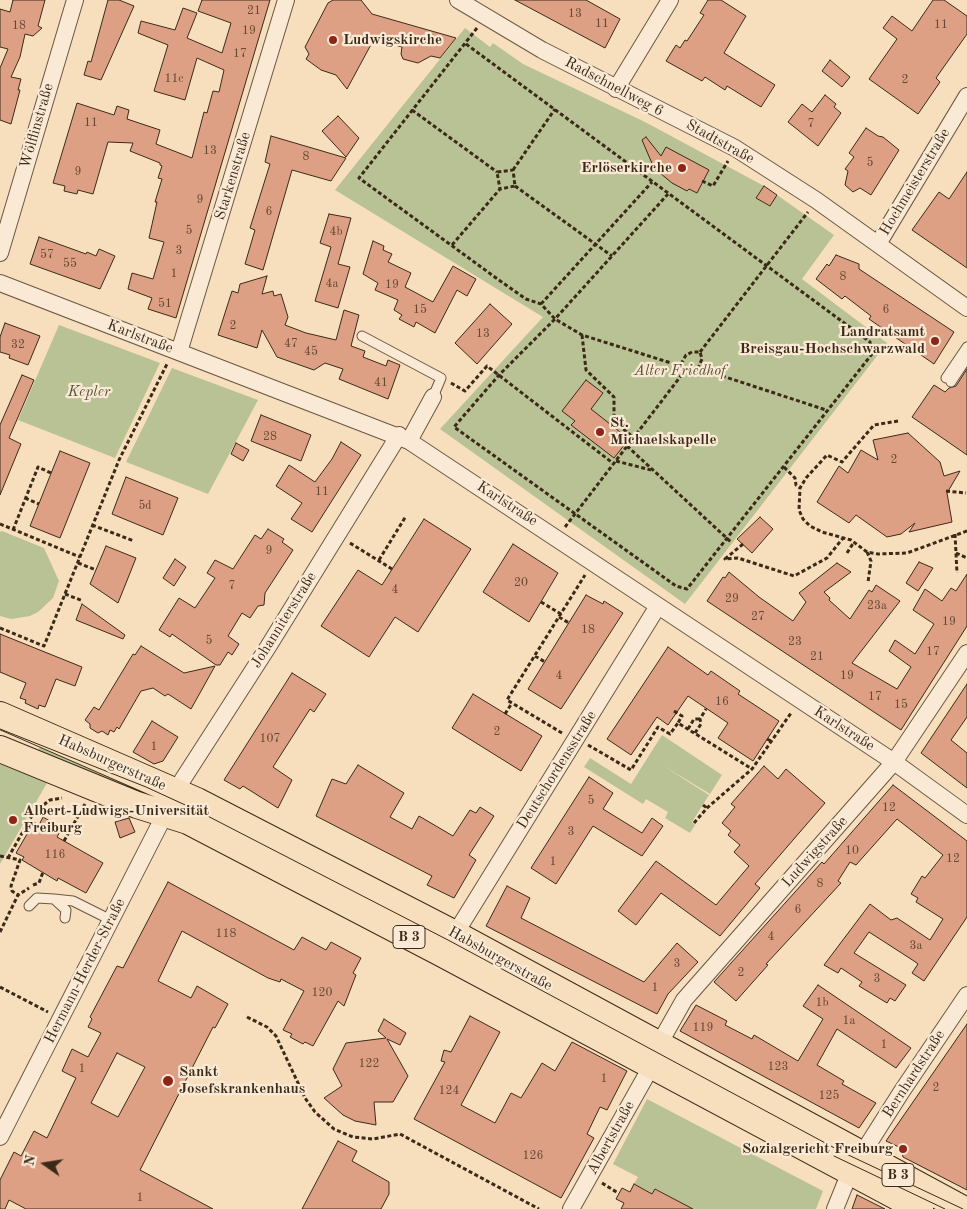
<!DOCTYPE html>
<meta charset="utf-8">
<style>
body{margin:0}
#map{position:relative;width:967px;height:1209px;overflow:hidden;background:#f7dfbe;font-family:"Old Standard TT",serif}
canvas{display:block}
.north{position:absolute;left:20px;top:1139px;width:50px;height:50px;-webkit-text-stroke:4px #faead5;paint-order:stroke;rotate:283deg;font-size:14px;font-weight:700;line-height:20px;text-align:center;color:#3b2a18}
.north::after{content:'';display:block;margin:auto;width:18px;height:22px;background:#3b2a18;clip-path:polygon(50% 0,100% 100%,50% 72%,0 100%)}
</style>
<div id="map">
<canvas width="967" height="1209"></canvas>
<div class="north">N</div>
</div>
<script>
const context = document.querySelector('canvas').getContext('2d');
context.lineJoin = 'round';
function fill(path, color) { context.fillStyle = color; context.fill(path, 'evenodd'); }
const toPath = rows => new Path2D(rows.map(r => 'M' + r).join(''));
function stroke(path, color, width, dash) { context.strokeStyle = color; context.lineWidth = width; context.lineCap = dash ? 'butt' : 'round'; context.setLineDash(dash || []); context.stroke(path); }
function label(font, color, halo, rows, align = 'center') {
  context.font = font + ' "Old Standard TT",serif'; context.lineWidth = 4.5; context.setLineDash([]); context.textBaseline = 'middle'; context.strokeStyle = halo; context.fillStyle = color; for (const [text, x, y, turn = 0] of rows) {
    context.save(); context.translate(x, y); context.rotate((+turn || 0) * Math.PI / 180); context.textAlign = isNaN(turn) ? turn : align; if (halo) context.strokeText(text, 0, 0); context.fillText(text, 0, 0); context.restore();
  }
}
fill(toPath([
 [465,28,490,47,493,43,523,64,645,122,764,186,757,198,769,206,777,195,834,235,802,279,887,343,685,604,440,429,543,317,335,190],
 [59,325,160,363,115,458,18,420],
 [172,368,258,400,208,494,126,462],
 [2,531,44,548,59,581,53,598,38,612,30,616,11,619,0,616,0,532],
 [662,735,722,775,710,794,662,765,709,795,692,822,695,825,690,833,665,818,668,812,646,799,643,804,584,767,590,758,631,784],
 [43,738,152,786,146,798,35,759],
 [0,764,47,783,0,864],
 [647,1099,823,1191,816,1209,693,1209,656,1189,652,1194,634,1184,638,1177,613,1164]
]), '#b9c294');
const building = toPath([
 [13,0,45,0,38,26,42,28,33,36,25,34,20,57,11,77,21,79,18,90,20,90,11,124,0,120,0,68,8,49,0,47,0,9,10,12,13,0],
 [108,0,119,0,134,6,101,80,84,75,88,61,91,62,108,0],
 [202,0,270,0,176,318,148,309,152,298,128,289,132,273,153,279,164,242,149,238,157,202,155,202,162,179,158,178,162,166,160,165,160,163,130,151,133,143,108,142,93,194,78,190,77,194,64,191,65,186,53,183,77,103,114,115,117,106,129,110,127,119,160,130,156,144,192,158,204,112,207,113,213,91,219,92,224,70,197,58,185,100,154,91,168,45,138,33,141,21,175,30,183,8,197,13,187,38,222,53,231,23,198,11,202,0],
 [333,0,361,0,372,14,456,38,440,58,431,56,418,63,403,59,401,54,402,47,374,39,347,89,336,75,321,70,306,59,309,54,305,47,328,3,333,0],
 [515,0,586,0,620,19,605,48,515,0],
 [708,0,721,0,746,16,724,53,775,85,761,107,727,86,725,90,705,77,702,81,666,61,676,45,680,48,685,40,687,41,704,15,700,13,708,0],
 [933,0,944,0,967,16,967,34,936,78,940,82,918,114,869,79,897,39,883,28,892,16,912,31,933,0],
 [830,60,850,77,842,87,822,71,830,60],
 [825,95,836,104,834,107,841,113,818,146,788,122,802,104,812,112,825,95],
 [338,116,359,138,346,157,322,131,338,116],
 [866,128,878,136,883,137,899,150,871,195,860,188,853,192,845,185,848,171,845,169,854,157,849,153,866,128],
 [271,136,346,158,331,181,292,170,263,270,245,264,255,230,250,228,270,164,265,162,271,136],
 [646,137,661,156,666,147,709,170,697,193,689,189,687,191,672,183,654,168,642,140,646,137],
 [967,172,967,268,912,230,939,192,949,199,967,172],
 [764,186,777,195,770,206,756,198,764,186],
 [329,214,351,218,338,264,350,267,338,308,315,301,331,247,320,243,329,214],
 [39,237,86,254,87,252,96,256,99,249,115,256,100,289,30,264,39,237],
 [373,241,384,246,383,250,392,254,388,262,411,273,405,287,433,302,453,266,476,279,467,296,457,290,435,333,416,322,414,327,399,319,402,315,394,310,398,300,375,290,378,283,363,274,373,241],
 [836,255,859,264,859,269,954,332,934,364,869,319,871,316,845,296,842,299,816,279,827,264,829,266,836,255],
 [267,276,262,294,273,291,274,296,281,294,288,317,285,325,306,333,336,340,344,310,359,315,351,346,365,351,363,357,386,366,388,360,400,365,388,399,339,379,343,369,325,363,314,370,277,357,262,330,257,348,218,335,232,291,238,293,240,284,267,276],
 [490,304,512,324,477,364,455,343,490,304],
 [5,323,40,336,28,365,9,358,10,355,0,352,0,337,5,323],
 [967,369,967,455,912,417,934,385,945,392,949,388,956,386,967,369],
 [22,375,34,380,9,438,21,444,0,495,0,425,22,375],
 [586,380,603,393,591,409,629,439,614,458,571,425,575,421,562,411,586,380],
 [261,415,311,435,301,461,251,441,261,415],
 [908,433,940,462,944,476,960,471,947,493,952,522,909,532,915,523,901,534,887,537,856,515,849,523,817,502,839,466,848,473,861,450,878,460,873,440,908,433],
 [341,442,361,455,312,532,291,519,302,503,276,486,289,465,315,482,332,459,341,442],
 [236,443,249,450,243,461,231,454,236,443],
 [60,451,90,463,60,538,30,526,60,451],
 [126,477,178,498,163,535,112,514,126,477],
 [760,517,773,529,752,553,737,539,760,517],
 [424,519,471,549,418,632,395,617,369,657,321,626,358,570,382,585,424,519],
 [268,529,284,539,282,542,293,550,265,593,264,605,258,606,250,618,242,613,228,636,239,644,232,655,228,652,220,665,216,665,172,634,170,637,159,630,179,598,195,608,215,578,207,573,215,560,233,569,255,535,261,539,268,529],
 [513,544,558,573,529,622,483,592,513,544],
 [106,546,136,558,118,603,90,584,106,546],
 [175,559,186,567,174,586,163,578,175,559],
 [919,562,933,568,918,591,906,583,919,562],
 [837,563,851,572,824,592,830,598,829,600,850,619,869,590,872,592,876,585,900,601,852,663,897,689,911,667,889,651,895,640,915,654,934,624,913,610,925,589,942,601,951,588,956,591,967,574,967,626,901,730,707,601,723,577,725,578,729,572,759,597,793,621,806,602,799,593,837,563],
 [586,595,603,604,604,601,623,613,561,709,528,689,586,595],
 [82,604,125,635,123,639,76,620,82,604],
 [0,634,82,667,75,686,56,679,45,707,39,705,38,709,25,703,26,700,20,698,26,683,0,672,0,634],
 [141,646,184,673,215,666,191,709,168,694,165,696,153,688,141,691,119,729,117,727,114,732,110,730,108,735,102,731,98,733,90,728,90,724,85,720,94,707,99,710,133,654,135,655,141,646],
 [668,647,708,675,711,671,740,691,738,694,779,721,753,761,718,738,728,723,688,696,668,725,657,717,631,755,607,739,668,647],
 [292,673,326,694,314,712,310,709,273,767,292,780,278,808,243,786,240,789,224,780,292,673],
 [967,684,967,717,951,740,967,753,967,788,921,753,967,684],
 [473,694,542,736,521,771,452,728,473,694],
 [152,721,178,737,163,761,154,764,133,752,152,721],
 [358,765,404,793,390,817,412,829,419,816,453,836,470,810,476,813,480,807,494,816,469,855,476,860,454,898,427,885,432,876,316,816,332,779,346,784,358,765],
 [764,766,778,779,786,769,825,803,755,884,760,888,720,936,661,893,636,925,618,911,656,861,716,905,749,866,734,852,740,845,728,835,731,831,722,823,735,807,731,804,764,766],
 [589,777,613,793,603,809,642,833,652,818,663,826,642,856,593,826,556,884,531,868,589,777],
 [893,785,967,841,967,917,924,981,912,973,918,964,914,961,869,932,854,953,906,985,895,1001,890,998,887,1003,859,986,862,982,841,968,838,973,824,965,870,904,891,920,897,918,930,940,943,919,916,902,918,898,911,894,922,876,925,878,943,855,897,819,856,865,850,862,838,881,841,883,766,964,768,965,736,1001,714,982,822,862,824,864,893,785],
 [43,817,62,828,57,837,103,863,86,893,58,878,57,881,22,860,24,857,16,853,34,822,39,825,43,817],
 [129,818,135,832,120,838,115,822,129,818],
 [168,882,294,950,302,937,326,950,331,942,361,958,353,973,356,975,344,1006,338,1001,313,1046,305,1042,303,1044,290,1037,292,1034,283,1030,304,991,281,979,280,982,268,978,182,931,158,981,191,998,197,986,228,1004,215,1028,213,1027,140,1170,213,1209,26,1209,9,1200,5,1209,0,1209,0,1180,14,1152,21,1156,34,1131,47,1138,76,1078,62,1071,72,1049,88,1057,101,1033,88,1027,92,1019,90,1017,117,966,123,968,168,882],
 [117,1053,145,1067,118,1117,91,1103,117,1053],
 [507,886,530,898,521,918,644,982,677,943,698,962,668,994,657,1014,486,926,507,886],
 [818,985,911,1048,896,1068,837,1029,817,1065,844,1081,842,1084,876,1103,859,1128,680,1031,696,1005,727,1021,725,1025,752,1039,754,1035,798,1061,823,1019,803,1006,818,985],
 [470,1016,500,1032,461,1105,495,1123,511,1093,521,1098,542,1063,555,1071,572,1042,627,1071,607,1110,600,1107,587,1134,594,1138,561,1198,414,1119,445,1062,441,1061,444,1050,451,1052,470,1016],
 [384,1019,406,1033,400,1045,387,1039,408,1076,393,1102,374,1102,376,1125,355,1121,343,1115,324,1098,342,1086,333,1069,346,1043,386,1038,378,1031,384,1019],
 [967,1024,967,1190,903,1157,901,1148,886,1141,967,1024],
 [338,1141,357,1151,352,1161,389,1182,389,1194,381,1209,302,1209,338,1141],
 [634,1184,652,1194,655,1189,693,1209,621,1209,624,1203,616,1199,622,1188,630,1192,634,1184],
 [857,1195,885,1209,852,1209,857,1195]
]);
fill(building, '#dda085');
stroke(building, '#3b2a18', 1);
const lane = toPath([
 [362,336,441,378,433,397],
 [946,378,967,347],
 [951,382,967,358],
 [54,899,73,901,111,920],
 [29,906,37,898,54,899,66,910,65,918]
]);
const street = toPath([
 [458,0,542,50,735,148,816,200,967,308],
 [616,89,670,0],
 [878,244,967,96],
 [0,253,75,0],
 [0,283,409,441,894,762,967,815],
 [179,352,286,0],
 [409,441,433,397],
 [455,934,658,606],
 [658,1046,684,1000,894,762,967,653],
 [0,1137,183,779,268,647,399,435],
 [862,1154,902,1091,967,995],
 [571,1209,651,1067],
 [835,1209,850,1172]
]);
const primary = toPath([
 [0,715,197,801,455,934,963,1209],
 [0,749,137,805,188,821,441,953,920,1209]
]);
stroke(lane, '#6a5742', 11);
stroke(street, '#6a5742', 18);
stroke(primary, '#3b2a18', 28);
stroke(toPath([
 [477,28,359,178,503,283,526,299,541,304,555,319,582,335,687,368,698,368,826,410],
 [466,44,870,342,872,354,687,589,676,586,454,427,499,375,555,319,668,194],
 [412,110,497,172],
 [513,170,555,109],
 [702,181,713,186,728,161],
 [515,186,612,256],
 [452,245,500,189,515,186,513,170,497,172,500,189],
 [541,304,652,182],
 [582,335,586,370,614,397,614,421,634,438],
 [700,352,808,212],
 [681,364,686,355,692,352,700,352,702,359,698,368],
 [451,383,465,391,487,366,614,464],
 [898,421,874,425,842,462,827,455,806,478,800,488,799,510,803,519,810,526,822,532,851,540,867,552,878,554,907,553,967,531],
 [627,446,732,543],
 [616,461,651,470],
 [784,467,795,478,796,485,800,488],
 [946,491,966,493],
 [25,498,39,504],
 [0,524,80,557],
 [92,525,134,541],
 [565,527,687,368],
 [13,530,38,467,51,473],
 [955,534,957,573],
 [350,543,392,569],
 [743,544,725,559,738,558,794,576,827,558,843,538],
 [867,552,871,561,868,582],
 [847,553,854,542],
 [956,553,967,558],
 [379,560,406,516],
 [78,563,96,570],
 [65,594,83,601],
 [541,602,561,614],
 [559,617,569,623],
 [0,628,44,646,119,460,167,364],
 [535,656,545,662],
 [674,711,682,716,678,723],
 [505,714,512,703],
 [688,729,694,719,700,719],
 [562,733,507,700,585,575],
 [695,733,701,724,700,719,706,709],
 [767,739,771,741],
 [588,745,631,770,658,727,670,734,678,723,752,769],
 [703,805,707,808],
 [694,823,707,808,752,769,791,713],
 [64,841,85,804],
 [0,856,20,860,11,886,12,891,18,895],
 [8,858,34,812,50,800,62,798],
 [33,885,39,883,43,872],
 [0,932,18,895,29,888],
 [0,987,48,1012],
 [247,1017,267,1027,276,1036,305,1098,315,1112,334,1129,353,1137,373,1139,400,1134,539,1209],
 [602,1183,618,1193]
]), '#3b2a18', 3, [4, 2.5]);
stroke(lane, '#faead5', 9);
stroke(street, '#faead5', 16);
stroke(primary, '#f7dfbe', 26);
stroke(toPath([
 [0,729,146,787,194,809,448,940,842,1152,963,1209],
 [834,1156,945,1209]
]), '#3b2a18', 1);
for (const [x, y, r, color] of [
 [333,40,5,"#8f2418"],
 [682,168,5,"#8f2418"],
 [935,341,5,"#8f2418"],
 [600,432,5,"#8f2418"],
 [13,820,5,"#8f2418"],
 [168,1081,6,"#8f2418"],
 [903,1149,5,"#8f2418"]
]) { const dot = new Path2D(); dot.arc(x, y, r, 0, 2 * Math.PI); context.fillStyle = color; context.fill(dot); stroke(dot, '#faead5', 2); }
label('12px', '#644833', null, [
 ["21",254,11],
 ["13",575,14],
 ["11",602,24],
 ["11",941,25],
 ["18",19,26],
 ["19",249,31],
 ["17",240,54],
 ["11c",174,79],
 ["2",905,80],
 ["11",91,123],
 ["7",811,124],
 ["13",210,151],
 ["8",306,157],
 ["5",870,163],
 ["9",78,172],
 ["9",200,200],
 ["6",269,212],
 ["5",189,231],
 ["4b",336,232],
 ["3",179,251],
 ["57",47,255],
 ["55",70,264],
 ["1",174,274],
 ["8",843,277],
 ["4a",332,284],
 ["19",392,285],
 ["51",165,304],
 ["15",420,310],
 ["6",886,310],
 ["2",233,326],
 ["13",483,334],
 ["47",291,344],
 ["32",18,345],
 ["45",311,352],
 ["41",381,383],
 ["28",270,437],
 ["2",894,460],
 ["11",322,492],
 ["5d",145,506],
 ["9",269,551],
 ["20",521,583],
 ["7",232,586],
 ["4",395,590],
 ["29",732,599],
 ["23a",877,606],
 ["27",758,617],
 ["19",949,622],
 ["18",588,630],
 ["5",209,641],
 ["23",795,642],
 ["17",933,652],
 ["21",817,657],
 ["4",559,676],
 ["19",847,676],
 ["17",875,697],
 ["16",722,702],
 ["15",901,705],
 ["2",497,732],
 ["107",270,739],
 ["1",154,747],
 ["5",591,801],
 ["12",889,808],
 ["3",571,832],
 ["10",852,851],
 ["116",55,855],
 ["12",953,859],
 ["1",553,862],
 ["8",820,884],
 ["6",798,910],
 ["118",226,934],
 ["4",771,937],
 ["3a",916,946],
 ["3",677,964],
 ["2",741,973],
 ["3",877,979],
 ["1",655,988],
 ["120",322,993],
 ["1b",822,1003],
 ["1a",849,1021],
 ["119",703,1028],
 ["1",884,1045],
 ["122",369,1064],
 ["123",778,1067],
 ["1",82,1069],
 ["1",604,1079],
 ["2",936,1088],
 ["124",449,1091],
 ["125",829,1096],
 ["126",533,1156],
 ["1",140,1198]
]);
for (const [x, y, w] of [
 [409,937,32],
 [898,1175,32]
]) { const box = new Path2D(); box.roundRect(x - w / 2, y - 11.5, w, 23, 4); context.fillStyle = '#faead5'; context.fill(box); stroke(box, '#3b2a18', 1); }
label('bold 14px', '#3b2a18', null, [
 ["B 3",409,937],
 ["B 3",898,1175]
]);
label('bold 15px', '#3b2a18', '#faead5', [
 ["Ludwigskirche",343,40],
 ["Erlöserkirche",672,168,"right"],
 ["Landratsamt",925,332,"right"],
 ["Breisgau-Hochschwarzwald",925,349,"right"],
 ["St.",610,423],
 ["Michaelskapelle",610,440],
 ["Albert-Ludwigs-Universität",23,811],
 ["Freiburg",23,828],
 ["Sankt",179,1072],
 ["Josefskrankenhaus",179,1089],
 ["Sozialgericht Freiburg",893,1149,"right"]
], 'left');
label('15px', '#3b2a18', '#faead5', [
 ["Radschnellweg 6",614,87,28],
 ["Wölflinstraße",37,126,-74],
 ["Stadtstraße",720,142,29],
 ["Starkenstraße",233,176,-73],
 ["Hochmeisterstraße",915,182,-59],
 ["Karlstraße",140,337,21],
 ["Karlstraße",507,504,33],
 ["Johanniterstraße",284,620,-58],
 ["Karlstraße",844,729,33],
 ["Habsburgerstraße",112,763,24],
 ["Deutschordensstraße",557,770,-58],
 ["Ludwigstraße",815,852,-48],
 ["Habsburgerstraße",500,959,29],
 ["Hermann-Herder-Straße",85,971,-63],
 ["Bernhardstraße",914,1074,-57],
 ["Albertstraße",611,1138,-61]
]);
label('italic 15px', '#5a5037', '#faead5', [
 ["Alter Friedhof",680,371],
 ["Kepler",89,392]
]);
</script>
